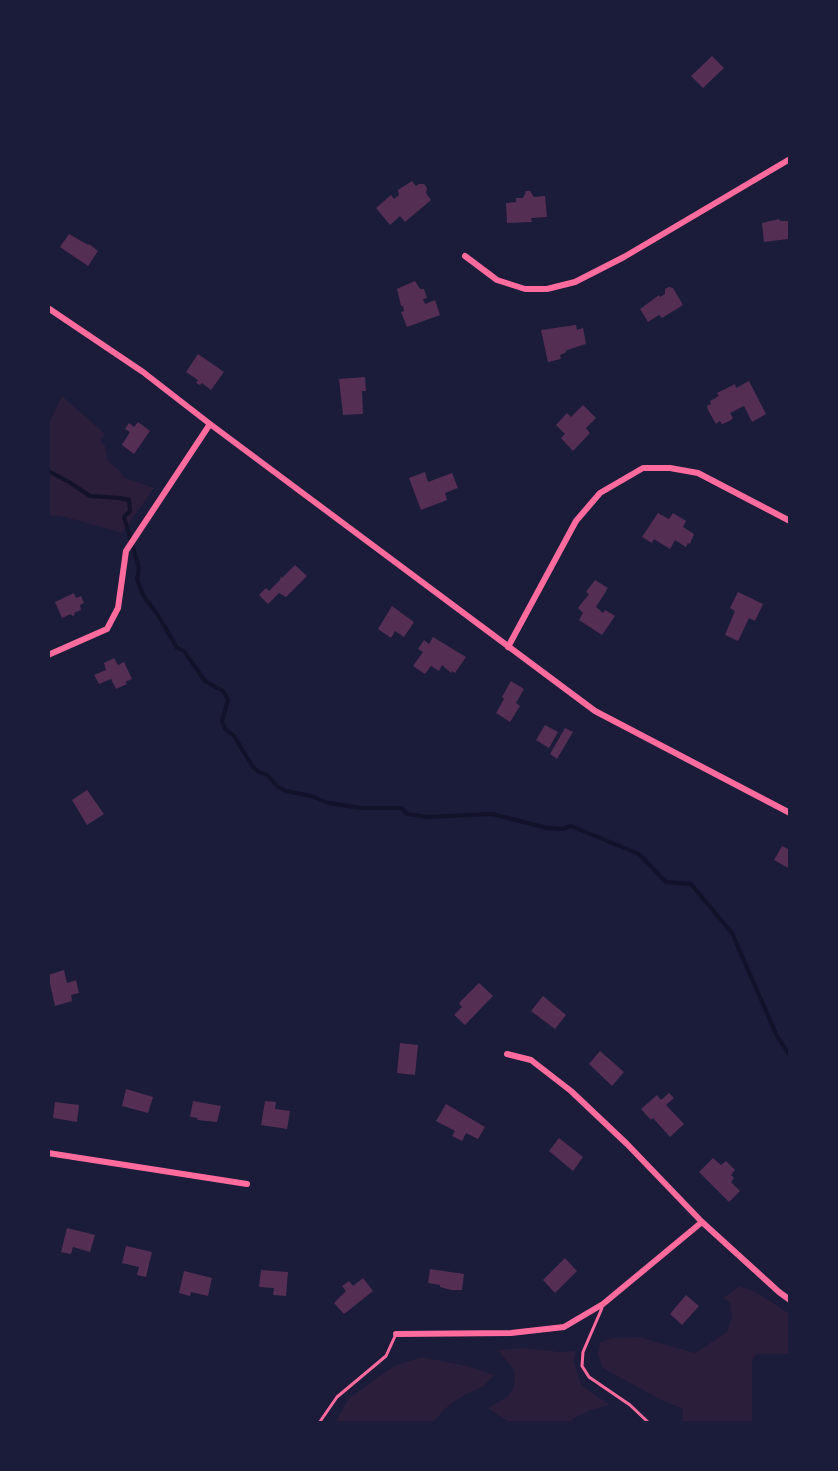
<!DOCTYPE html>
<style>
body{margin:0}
#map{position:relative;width:838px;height:1471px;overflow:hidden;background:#1b1b3a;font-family:"Source Serif 4",serif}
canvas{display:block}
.frame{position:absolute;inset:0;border:50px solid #1b1b3a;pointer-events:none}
</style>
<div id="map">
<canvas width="838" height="1471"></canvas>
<div class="frame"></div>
</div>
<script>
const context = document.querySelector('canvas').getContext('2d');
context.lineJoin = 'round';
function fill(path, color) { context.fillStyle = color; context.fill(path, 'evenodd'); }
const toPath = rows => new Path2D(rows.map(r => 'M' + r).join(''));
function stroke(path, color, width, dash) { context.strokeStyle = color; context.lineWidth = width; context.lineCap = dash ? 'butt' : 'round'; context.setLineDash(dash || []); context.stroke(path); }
fill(toPath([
 [62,396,105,434,100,440,105,446,108,461,118,469,125,478,154,488,122,533,65,517,48,515,48,425],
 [740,1286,756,1292,790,1314,790,1354,762,1354,756,1355,752,1360,752,1420,758,1423,682,1423,683,1409,661,1400,603,1368,598,1354,600,1342,612,1338,639,1337,695,1353,727,1332,732,1317,730,1303,723,1298],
 [523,1348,560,1352,576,1351,574,1362,581,1385,610,1405,590,1410,573,1419,571,1423,511,1423,501,1417,488,1408,507,1397,513,1389,515,1379,514,1370,498,1350],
 [422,1357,467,1366,495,1375,482,1387,466,1394,448,1406,432,1423,335,1423,349,1398,394,1366]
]), '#2a1e3b');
stroke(toPath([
 [48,471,69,482,90,496,120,498,129,500,130,511,124,517,139,568,137,579,143,595,158,615,177,648,184,651,205,681,223,691,228,700,222,721,225,729,234,736,253,767,259,772,267,775,278,787,286,791,311,796,328,803,361,808,402,808,407,814,428,817,492,814,547,828,562,829,571,826,639,854,666,882,691,884,732,933,776,1034,790,1056]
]), '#12122b', 4);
fill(toPath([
 [712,56,724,68,703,88,691,76],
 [412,181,416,186,419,184,424,184,427,188,426,193,431,200,405,222,400,216,390,225,376,208,391,195,394,199,399,195,398,190],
 [526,191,530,191,534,197,545,196,547,217,531,218,532,222,507,223,506,203,516,202,516,198,523,198],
 [779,219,780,221,790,221,790,237,788,239,764,242,762,223],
 [69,234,88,245,89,244,98,251,88,266,60,247],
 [415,281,420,289,424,289,427,298,423,299,425,304,435,300,440,315,407,327,401,312,404,311,403,306,401,306,397,289],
 [669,287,673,288,683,305,662,318,659,315,648,322,640,309,659,295,660,297,665,294,665,289],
 [576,325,577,330,583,328,586,344,567,350,565,353,560,355,561,359,548,362,541,330],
 [198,354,224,372,211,390,202,383,200,385,196,383,198,380,186,372],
 [365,377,366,391,362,391,363,414,343,415,339,379],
 [749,381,766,414,752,422,744,406,730,413,733,418,731,420,725,423,722,424,720,421,716,424,708,410,707,406,711,404,710,401,719,396,717,393,735,384,736,388],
 [583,405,596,418,586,428,590,433,573,451,561,438,565,434,556,425,567,413,571,417],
 [138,422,150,431,134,454,122,445,130,432,125,429,129,423,134,427],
 [425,472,428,482,452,473,458,488,445,493,447,500,421,510,409,478],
 [658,513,669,519,673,513,686,521,683,527,694,534,690,544,688,543,686,547,675,540,670,549,654,539,652,543,642,537],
 [295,565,307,576,286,597,279,593,268,604,259,595,266,588,269,591,280,580,281,576,282,578],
 [595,580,608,588,596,607,603,613,605,610,615,616,602,635,579,620,583,613,578,608,589,594,586,592],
 [738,592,763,604,755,621,749,618,738,641,725,635,735,611,730,608],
 [74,593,76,598,81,596,84,603,80,605,81,610,74,613,75,615,72,616,71,614,62,618,55,602],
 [392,606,414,622,404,637,395,631,391,638,378,629],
 [433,637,466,657,455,673,452,671,451,673,442,665,439,671,431,666,425,674,413,666,423,652,418,649,424,640,429,644],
 [114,658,118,665,124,662,132,679,125,682,127,684,116,689,111,679,99,684,94,675,106,670,104,663],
 [511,681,524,689,516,703,520,706,510,722,496,713,504,699,502,697],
 [545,725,558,732,549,748,536,740],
 [565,728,573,732,557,759,550,754],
 [87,790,104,814,87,825,72,800],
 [782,846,790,850,790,869,774,860],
 [64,970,67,983,76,980,79,993,71,995,72,1001,55,1006,48,975],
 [479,983,493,996,465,1025,454,1015,462,1007,459,1003],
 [543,996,566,1015,555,1029,531,1011],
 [400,1043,418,1045,415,1075,397,1073],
 [600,1051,624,1072,612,1086,589,1064],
 [126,1089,153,1097,148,1113,122,1106],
 [669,1093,674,1098,666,1105,684,1124,670,1137,653,1118,651,1120,641,1109,657,1095,661,1100],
 [193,1101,221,1106,217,1122,197,1120,198,1118,190,1117],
 [265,1101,276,1102,275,1109,290,1111,287,1129,261,1125],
 [55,1102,79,1105,77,1122,53,1118],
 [446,1104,485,1127,478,1139,466,1133,462,1141,452,1136,455,1131,436,1121],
 [559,1138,583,1157,573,1171,549,1151],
 [713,1158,721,1165,726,1161,735,1170,731,1175,734,1178,731,1182,740,1191,729,1202,699,1172],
 [67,1228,95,1235,90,1252,73,1247,71,1254,61,1252],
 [126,1246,152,1252,146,1277,137,1275,139,1267,122,1263],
 [565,1258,577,1271,555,1293,543,1280],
 [430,1269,464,1274,462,1290,451,1290,440,1287,440,1285,428,1283],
 [261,1270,288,1272,286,1296,273,1295,274,1288,259,1287],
 [184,1271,212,1278,208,1296,191,1292,190,1296,179,1293],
 [363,1278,373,1291,344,1314,334,1303,346,1291,342,1286,349,1281,353,1286],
 [686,1295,699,1306,682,1325,670,1314]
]), '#542f53');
stroke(toPath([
 [602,1308,583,1352,582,1366,589,1377,630,1405,649,1423],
 [319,1423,337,1397,386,1356,396,1334]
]), '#ff6b9d', 3);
stroke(toPath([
 [465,256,497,280,525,289,547,289,575,282,624,257,790,159],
 [48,308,143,372,210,424,595,711,790,813],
 [508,647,576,521,600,493,643,468,670,468,698,473,790,521],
 [48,655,107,629,118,608,126,551,210,424],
 [507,1054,531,1060,571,1091,627,1144,702,1222,779,1292,790,1300],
 [48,1153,247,1184],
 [396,1334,511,1333,564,1327,603,1304,702,1222]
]), '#ff6b9d', 6);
</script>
